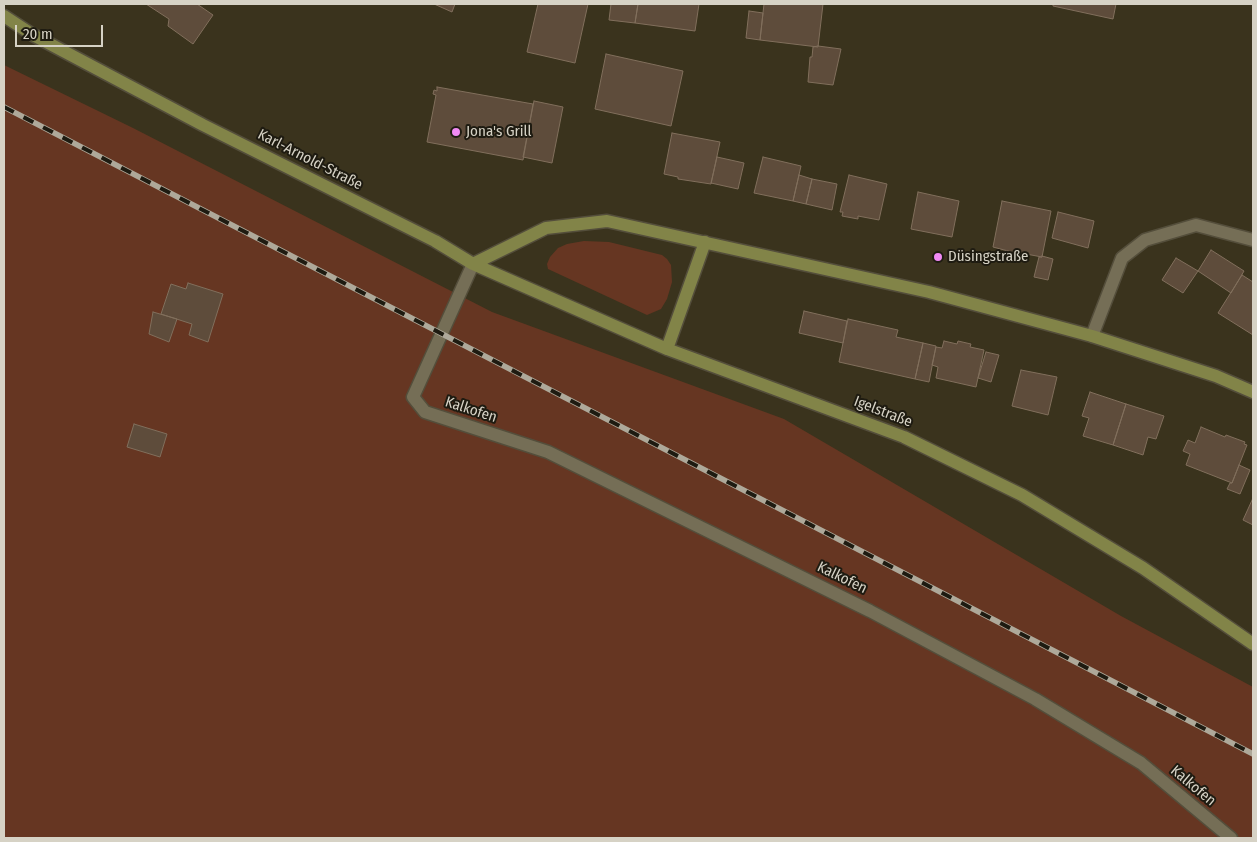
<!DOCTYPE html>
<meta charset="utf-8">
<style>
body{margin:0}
#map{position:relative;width:1257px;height:842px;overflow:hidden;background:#3a331d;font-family:"Fira Sans Condensed",sans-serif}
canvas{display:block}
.frame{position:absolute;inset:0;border:5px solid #d6d2c5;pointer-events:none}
.scale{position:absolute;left:15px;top:25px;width:88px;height:22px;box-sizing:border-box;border:2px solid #d6d2c5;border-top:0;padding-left:6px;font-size:15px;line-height:18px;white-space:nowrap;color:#d6d2c5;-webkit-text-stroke:4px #1e1b11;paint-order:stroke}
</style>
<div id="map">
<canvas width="1257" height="842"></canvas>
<div class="frame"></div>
<div class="scale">20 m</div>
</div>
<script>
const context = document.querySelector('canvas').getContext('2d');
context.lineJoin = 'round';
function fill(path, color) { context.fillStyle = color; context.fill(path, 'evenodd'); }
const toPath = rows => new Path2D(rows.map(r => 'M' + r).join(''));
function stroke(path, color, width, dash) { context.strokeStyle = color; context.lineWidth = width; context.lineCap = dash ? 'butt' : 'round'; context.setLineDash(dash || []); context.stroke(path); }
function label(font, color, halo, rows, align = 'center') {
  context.font = font + ' "Fira Sans Condensed",sans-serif'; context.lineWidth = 4; context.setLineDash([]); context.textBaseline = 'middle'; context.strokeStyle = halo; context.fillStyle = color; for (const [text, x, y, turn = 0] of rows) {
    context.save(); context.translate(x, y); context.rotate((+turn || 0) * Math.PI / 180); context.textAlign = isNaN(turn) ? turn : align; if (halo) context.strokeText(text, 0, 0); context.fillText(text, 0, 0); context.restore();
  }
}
fill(toPath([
 [4,65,133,128,492,312,784,419,1121,616,1253,687,1253,838,4,838],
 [584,241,609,242,662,255,667,259,671,265,672,282,667,299,661,309,647,315,548,269,547,264,550,257,558,248,567,244]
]), '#663622');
const building = toPath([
 [146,4,197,4,213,15,193,44,168,26,169,19,146,4],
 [434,4,455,4,452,12,434,4],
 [538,4,588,4,575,63,527,52,538,4],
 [611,4,638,4,635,23,609,20,611,4],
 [638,4,699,4,695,31,635,23,638,4],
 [764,4,823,4,818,47,760,40,764,4],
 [1053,4,1116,4,1113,19,1053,6,1053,4],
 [749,11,763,13,760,40,746,38,749,11],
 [818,46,841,49,833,85,808,82,810,57,812,57,813,47,818,46],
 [606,54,683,71,671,126,595,109,606,54],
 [437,87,533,104,523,160,427,142,436,95,433,94,434,90,437,91,437,87],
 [534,101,563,107,552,163,523,157,534,101],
 [672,133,720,142,711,184,678,179,678,177,664,174,672,133],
 [717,157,744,163,738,189,711,183,717,157],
 [763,157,801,166,793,201,754,193,763,157],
 [799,175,812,179,806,204,793,201,799,175],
 [849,175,887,184,879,220,858,216,858,219,842,216,843,212,840,212,849,175],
 [812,179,837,184,832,210,806,204,812,179],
 [918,192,959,201,952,237,911,229,918,192],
 [1002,201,1051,211,1042,257,1026,254,1023,255,993,247,1002,201],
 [1058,212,1094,221,1088,248,1052,238,1058,212],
 [1211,250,1244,271,1231,293,1198,271,1211,250],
 [1042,256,1053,259,1048,280,1034,277,1039,257,1042,257,1042,256],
 [1176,258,1198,271,1183,293,1162,280,1176,258],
 [1242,275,1253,282,1253,335,1218,313,1242,275],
 [188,283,223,294,208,342,189,335,192,324,161,314,171,284,186,289,188,283],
 [804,311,847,321,843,343,799,333,804,311],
 [153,312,177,319,169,342,149,334,153,312],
 [848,319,898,330,896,337,923,343,915,379,839,362,848,319],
 [944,341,957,344,958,341,971,344,970,347,984,350,976,387,936,378,938,367,932,365,936,347,942,348,944,341],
 [923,343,936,346,929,382,915,379,923,343],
 [986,352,999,355,991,382,978,378,986,352],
 [1021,370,1057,377,1048,415,1012,406,1021,370],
 [1090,392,1126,404,1113,445,1083,436,1089,418,1082,416,1090,392],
 [1126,404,1164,416,1156,439,1148,437,1143,455,1113,445,1126,404],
 [134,424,167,434,160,457,127,447,134,424],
 [1201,427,1225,437,1226,435,1245,442,1244,444,1247,445,1232,483,1186,465,1190,454,1183,451,1188,440,1195,443,1201,427],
 [1239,465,1250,470,1240,494,1227,489,1230,483,1232,483,1239,465],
 [1253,498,1253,525,1243,520,1253,498]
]);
fill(building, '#5e4c3b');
stroke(building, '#816f5c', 1);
const street = toPath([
 [473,264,413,397,425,412,548,452,870,611,1035,699,1141,763,1231,838],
 [1092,336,1122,258,1145,240,1196,225,1253,240]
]);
const secondary = toPath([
 [4,16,33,35,203,125,435,241,473,264,667,349,904,437,1022,495,1143,568,1253,644],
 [473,264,546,228,607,221,929,292,1092,336,1216,376,1253,392],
 [667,349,705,242]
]);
stroke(street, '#544e3b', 15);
stroke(secondary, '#544e3b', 15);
stroke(street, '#756e56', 12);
stroke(secondary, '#828448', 12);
const rail = toPath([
 [4,107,1253,754]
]);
stroke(rail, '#aea99a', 5.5);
stroke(rail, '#1e1b11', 4, [11]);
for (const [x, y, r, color] of [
 [456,132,5,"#f18af4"],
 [938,257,5,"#f18af4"]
]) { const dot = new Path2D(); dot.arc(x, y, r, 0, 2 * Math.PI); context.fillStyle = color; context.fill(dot); stroke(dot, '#1e1b11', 2); }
label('15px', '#d6d2c5', '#1e1b11', [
 ["Jona's Grill",466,132],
 ["Düsingstraße",948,257]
], 'left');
label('15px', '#d6d2c5', '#1e1b11', [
 ["Karl-Arnold-Straße",310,160,27],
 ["Kalkofen",471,410,18],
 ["Igelstraße",883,412,21],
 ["Kalkofen",842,578,26],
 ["Kalkofen",1193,786,40]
]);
</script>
